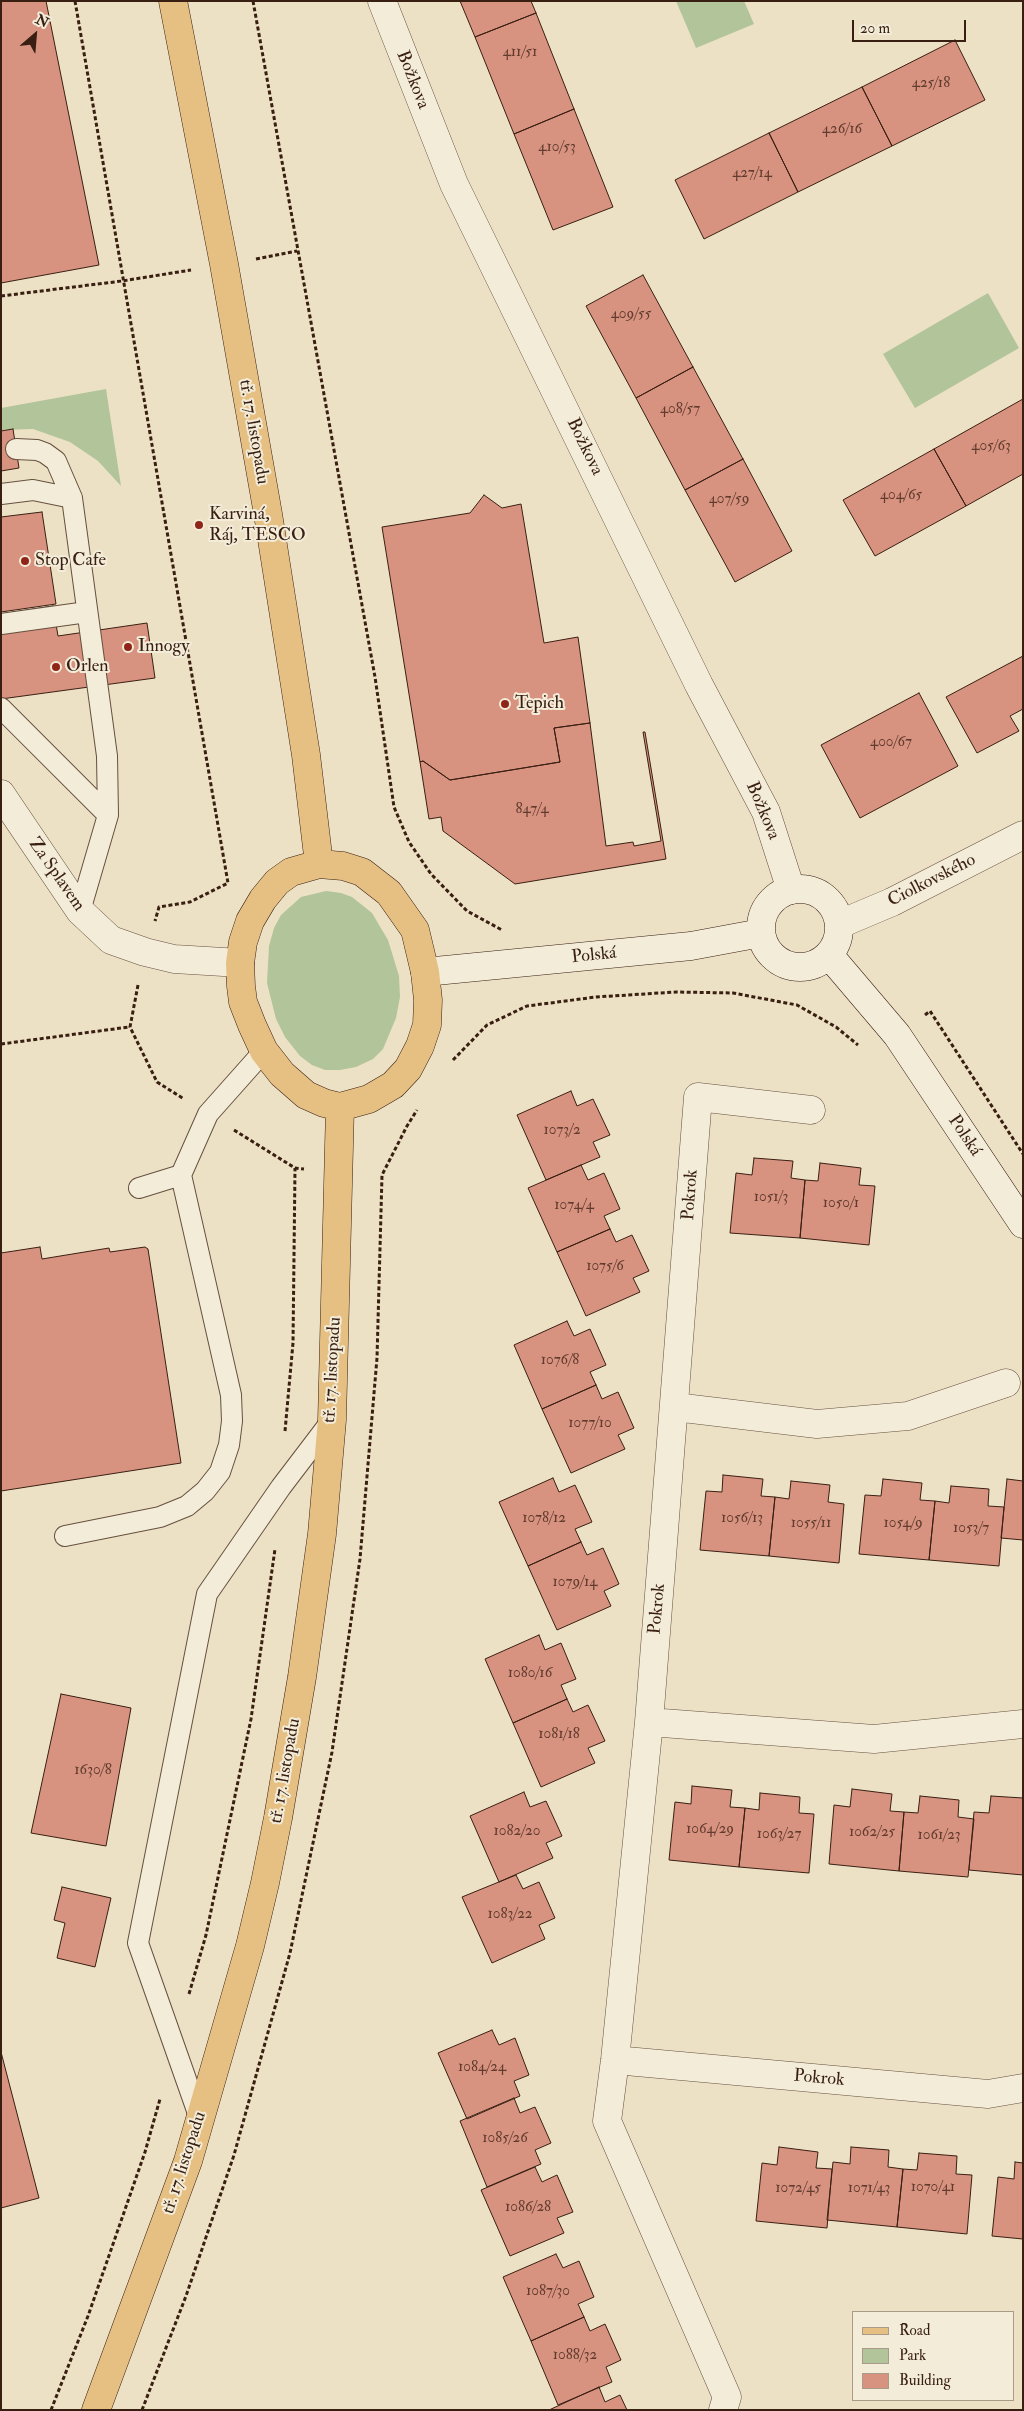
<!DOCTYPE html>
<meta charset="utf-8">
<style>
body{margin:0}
#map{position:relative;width:1024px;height:2411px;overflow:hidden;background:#ede1c5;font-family:"IM FELL Double Pica",serif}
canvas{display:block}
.frame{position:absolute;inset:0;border:2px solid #391f12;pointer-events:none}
.legend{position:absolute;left:852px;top:2311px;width:162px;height:90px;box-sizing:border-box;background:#f3ecd9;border:1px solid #a99a89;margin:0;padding:6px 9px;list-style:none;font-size:15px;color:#391f12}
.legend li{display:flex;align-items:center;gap:10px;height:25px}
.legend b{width:25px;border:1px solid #a99a89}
.north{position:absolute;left:10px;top:10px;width:50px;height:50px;-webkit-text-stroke:4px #f3ecd9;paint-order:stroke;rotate:27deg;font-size:14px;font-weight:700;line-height:20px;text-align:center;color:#391f12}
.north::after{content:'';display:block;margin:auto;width:18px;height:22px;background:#391f12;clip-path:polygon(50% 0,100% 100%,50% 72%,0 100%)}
.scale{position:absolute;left:852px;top:20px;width:114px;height:22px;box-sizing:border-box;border:2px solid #391f12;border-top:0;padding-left:6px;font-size:15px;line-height:18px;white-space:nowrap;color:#391f12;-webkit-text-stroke:4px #f3ecd9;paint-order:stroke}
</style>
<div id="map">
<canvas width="1024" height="2411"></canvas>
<div class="frame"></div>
<ul class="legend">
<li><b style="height:6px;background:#e6c082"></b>Road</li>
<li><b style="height:14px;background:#b2c499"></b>Park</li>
<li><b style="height:14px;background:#d89280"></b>Building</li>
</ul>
<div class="north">N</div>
<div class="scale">20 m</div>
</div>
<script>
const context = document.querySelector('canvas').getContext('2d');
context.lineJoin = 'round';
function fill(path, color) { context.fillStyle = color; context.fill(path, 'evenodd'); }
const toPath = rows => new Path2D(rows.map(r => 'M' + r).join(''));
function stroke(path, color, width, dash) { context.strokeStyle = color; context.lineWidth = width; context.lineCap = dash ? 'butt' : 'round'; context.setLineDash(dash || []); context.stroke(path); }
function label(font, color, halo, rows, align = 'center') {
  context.font = font + ' "IM FELL Double Pica",serif'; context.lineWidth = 4; context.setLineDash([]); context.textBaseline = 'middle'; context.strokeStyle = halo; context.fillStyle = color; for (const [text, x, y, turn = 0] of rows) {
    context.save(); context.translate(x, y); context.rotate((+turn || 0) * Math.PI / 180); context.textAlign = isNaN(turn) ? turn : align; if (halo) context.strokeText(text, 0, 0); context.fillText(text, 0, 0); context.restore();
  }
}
fill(toPath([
 [676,1,744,1,754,24,696,48],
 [988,293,1019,348,915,408,883,354],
 [106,389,121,486,98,461,70,442,33,429,1,430,1,408],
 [326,891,341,893,352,897,372,913,388,940,399,976,400,997,396,1018,383,1049,373,1059,356,1067,340,1070,325,1070,312,1065,300,1056,285,1037,276,1019,267,983,269,946,274,928,281,915,301,897]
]), '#b2c499');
const building = toPath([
 [1,1,46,1,99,265,1,283,1,1],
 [460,1,531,1,536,13,475,37,460,1],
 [536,13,574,109,514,134,475,37,536,13],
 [955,40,985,100,892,146,862,87,955,40],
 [862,87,892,146,798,192,769,133,862,87],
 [574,109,613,207,553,230,514,134,574,109],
 [769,133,798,192,704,239,675,180,769,133],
 [643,275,693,367,636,398,586,306,643,275],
 [693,367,743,459,685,490,636,398,693,367],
 [1023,399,1023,474,966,506,934,449,1023,399],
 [13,429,19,468,1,471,1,431,13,429],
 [934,449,966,506,875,556,843,500,934,449],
 [743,459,792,551,735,582,685,490,743,459],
 [484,495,502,508,521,504,544,643,578,637,590,723,554,728,560,762,450,780,423,761,420,762,382,527,470,513,484,495],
 [42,512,56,604,1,612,1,517,42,512],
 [53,606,58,636,147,623,155,678,1,699,1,614,53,606],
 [1023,656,1023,709,1010,716,1019,731,977,753,946,697,1023,656],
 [919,693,958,766,860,818,821,745,919,693],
 [590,723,606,846,633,842,634,846,661,841,643,732,645,732,666,859,515,884,443,831,441,817,429,819,420,762,423,761,450,780,560,762,554,728,590,723],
 [571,1091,577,1106,593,1099,610,1135,593,1142,600,1157,546,1180,517,1115,571,1091],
 [754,1158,793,1161,791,1178,805,1180,800,1238,730,1233,736,1173,752,1175,754,1158],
 [820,1163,861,1168,859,1185,875,1186,869,1245,800,1238,805,1180,818,1181,820,1163],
 [581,1165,588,1180,604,1173,620,1209,604,1216,610,1229,557,1252,528,1188,581,1165],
 [610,1229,616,1242,632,1235,649,1271,633,1278,640,1292,586,1316,557,1252,610,1229],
 [40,1247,42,1259,109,1248,110,1252,145,1247,148,1249,181,1463,1,1491,1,1253,40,1247],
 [567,1321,574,1336,590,1329,606,1365,590,1372,596,1385,542,1409,514,1345,567,1321],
 [596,1385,602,1399,618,1392,634,1428,618,1435,625,1449,571,1473,542,1409,596,1385],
 [723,1475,763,1479,761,1496,775,1497,769,1556,700,1550,706,1491,722,1492,723,1475],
 [553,1478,559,1492,575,1485,592,1522,575,1529,581,1542,528,1566,499,1502,553,1478],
 [883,1479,922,1483,920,1500,935,1501,929,1560,859,1554,865,1495,881,1496,883,1479],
 [1007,1479,1023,1481,1023,1540,1001,1538,1007,1479],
 [791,1481,830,1485,828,1502,844,1504,839,1563,769,1556,775,1497,789,1499,791,1481],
 [951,1486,989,1489,988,1506,1004,1507,999,1566,929,1560,935,1501,949,1503,951,1486],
 [581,1542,587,1555,603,1548,619,1584,604,1591,611,1606,557,1630,528,1566,581,1542],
 [539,1635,545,1650,561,1643,576,1679,561,1685,567,1699,513,1723,485,1659,539,1635],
 [61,1694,131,1708,106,1846,31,1833,61,1694],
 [567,1699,573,1712,588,1705,605,1741,588,1748,595,1763,541,1787,513,1723,567,1699],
 [692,1786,732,1790,730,1807,745,1808,739,1867,669,1860,675,1802,691,1804,692,1786],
 [852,1789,892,1794,890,1811,904,1812,899,1871,829,1864,834,1805,850,1807,852,1789],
 [524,1792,530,1807,546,1801,562,1836,546,1843,553,1858,499,1882,470,1816,524,1792],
 [760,1793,800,1797,799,1813,814,1814,809,1873,739,1867,745,1808,759,1810,760,1793],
 [920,1796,959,1800,958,1817,974,1819,968,1877,899,1871,904,1812,918,1813,920,1796],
 [991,1796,1023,1798,1023,1875,969,1870,974,1812,989,1813,991,1796],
 [516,1875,523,1889,539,1882,555,1918,539,1925,545,1939,492,1963,462,1897,516,1875],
 [62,1887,111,1898,95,1967,57,1958,65,1923,54,1920,62,1887],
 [492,2030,499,2045,515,2038,529,2075,514,2081,520,2096,467,2119,438,2053,492,2030],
 [1,2052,39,2198,1,2208,1,2052],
 [514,2098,520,2113,535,2107,551,2143,535,2150,541,2164,487,2187,460,2121,514,2098],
 [779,2147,818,2152,816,2168,832,2169,827,2228,756,2221,762,2163,777,2165,779,2147],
 [851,2147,889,2150,888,2167,903,2169,897,2227,827,2220,833,2162,850,2164,851,2147],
 [919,2153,957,2156,956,2174,972,2175,967,2234,897,2227,903,2169,917,2170,919,2153],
 [1015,2162,1023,2163,1023,2239,992,2236,998,2177,1014,2179,1015,2162],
 [535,2167,542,2182,557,2175,573,2212,557,2218,564,2233,510,2256,481,2190,535,2167],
 [556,2254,563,2268,579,2261,594,2297,578,2304,584,2317,531,2341,503,2277,556,2254],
 [584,2317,590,2331,605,2324,621,2360,606,2367,612,2382,558,2405,531,2341,584,2317],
 [599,2387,605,2402,620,2395,627,2410,549,2410,599,2387]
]);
fill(building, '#d89280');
stroke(building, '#391f12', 1);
const lane = toPath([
 [16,449,37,450,45,453,56,461,72,498],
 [1,494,33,490,72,498,107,756,108,815,80,911],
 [1,624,87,612],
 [1,708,108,815],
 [139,1188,181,1175],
 [65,1536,160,1517,187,1506,205,1491,220,1472,229,1445,232,1421,231,1395,181,1175,208,1114,264,1051],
 [200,2119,138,1943,207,1594,281,1487,332,1420]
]);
const street = toPath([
 [382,1,454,184,699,685,766,812,791,890],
 [1,794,80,911,111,940,145,952,174,959,240,963],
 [840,924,892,902,1023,835],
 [675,1407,817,1424,908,1416,1006,1383],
 [649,1722,874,1739,1023,1724],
 [615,2060,988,2094,1023,2088],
 [723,2410,727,2397,607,2121,615,2060,649,1722,698,1097,811,1110]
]);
const secondary = toPath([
 '761 928a39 39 0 1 1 78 0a39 39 0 1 1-78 0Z',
 [829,955,897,1035,1023,1224],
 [425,972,691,946,761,933]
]);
const primary = toPath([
 [173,1,224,264,268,514,306,755,319,864],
 [319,864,343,866,362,872,389,893,415,930,425,972,428,1000,427,1025,420,1046,408,1069,393,1085,369,1099,340,1107,324,1103,306,1095,282,1074,264,1051,252,1025,243,1002,241,986,240,963,243,942,250,921,263,899,277,882,291,872,319,864],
 [96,2410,188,2161,250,1946,265,1883,278,1818,302,1677,322,1534,332,1420,340,1107]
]);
stroke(lane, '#66503f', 22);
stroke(street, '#66503f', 29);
stroke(secondary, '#391f12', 29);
stroke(primary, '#391f12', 29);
stroke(toPath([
 [75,1,228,883,190,902,159,907,155,921],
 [253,1,375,677,394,807,409,842,431,874,467,911,502,930],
 [256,259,297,251],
 [1,296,122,281,191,270],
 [138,985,130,1027,157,1082,184,1099],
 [925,1015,930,1011,1023,1154],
 [1,1044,129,1027],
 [453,1060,487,1025,527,1006,596,997,676,992,733,993,797,1005,836,1027,858,1045],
 [234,1130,295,1168,304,1169],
 [285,1431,293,1343,295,1168],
 [189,1994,206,1935,251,1719,275,1549],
 [51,2410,88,2316,145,2152,160,2099],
 [142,2410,186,2296,234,2155,290,1953,332,1752,360,1559,377,1358,382,1175,407,1126,417,1110]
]), '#391f12', 3, [4, 2.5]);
stroke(lane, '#f3ecd9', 20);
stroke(street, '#f3ecd9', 28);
stroke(secondary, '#f3ecd9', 28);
stroke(primary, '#e6c082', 28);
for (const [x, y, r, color] of [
 [199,525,5,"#8f2418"],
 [25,561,5,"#8f2418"],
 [128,647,5,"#8f2418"],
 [56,667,5,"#8f2418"],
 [505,704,5,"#8f2418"]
]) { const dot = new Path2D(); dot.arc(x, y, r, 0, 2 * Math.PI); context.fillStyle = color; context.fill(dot); stroke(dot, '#f3ecd9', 2); }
label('15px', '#613c2e', null, [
 ["411/51",520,53],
 ["425/18",931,84],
 ["426/16",842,130],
 ["410/53",557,148],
 ["427/14",752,174],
 ["409/55",631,315],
 ["408/57",680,410],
 ["405/63",991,447],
 ["404/65",901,496],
 ["407/59",729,500],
 ["400/67",891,743],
 ["847/4",532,810],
 ["1073/2",562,1131],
 ["1051/3",771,1198],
 ["1050/1",841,1204],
 ["1074/4",574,1206],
 ["1075/6",605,1267],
 ["1076/8",560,1361],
 ["1077/10",590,1424],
 ["1078/12",544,1519],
 ["1056/13",742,1519],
 ["1055/11",811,1524],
 ["1054/9",903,1524],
 ["1053/7",971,1529],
 ["1079/14",575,1583],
 ["1080/16",530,1674],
 ["1081/18",559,1735],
 ["1630/8",93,1771],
 ["1064/29",710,1830],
 ["1082/20",517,1832],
 ["1062/25",872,1833],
 ["1063/27",779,1835],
 ["1061/23",939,1836],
 ["1083/22",510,1915],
 ["1084/24",482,2068],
 ["1085/26",505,2139],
 ["1070/41",933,2188],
 ["1072/45",798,2189],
 ["1071/43",869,2189],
 ["1086/28",528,2208],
 ["1087/30",548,2292],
 ["1088/32",575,2356]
]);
label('18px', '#391f12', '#f3ecd9', [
 ["Božkova",412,80,68],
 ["tř. 17. listopadu",253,432,80],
 ["Božkova",584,447,64],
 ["Božkova",762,811,67],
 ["Za Splavem",56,875,55],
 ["Ciolkovského",932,881,-27],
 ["Polská",594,956,-6],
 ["Polská",964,1136,56],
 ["Pokrok",691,1195,-86],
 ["tř. 17. listopadu",333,1370,-87],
 ["Pokrok",658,1609,-85],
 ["tř. 17. listopadu",286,1771,-80],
 ["Pokrok",819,2079,5],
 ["tř. 17. listopadu",185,2163,-72]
]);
label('18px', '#391f12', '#f3ecd9', [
 ["Karviná,",209,515],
 ["Ráj, TESCO",209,536],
 ["Stop Cafe",35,561],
 ["Innogy",138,647],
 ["Orlen",66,667],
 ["Tepich",515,704]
], 'left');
</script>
